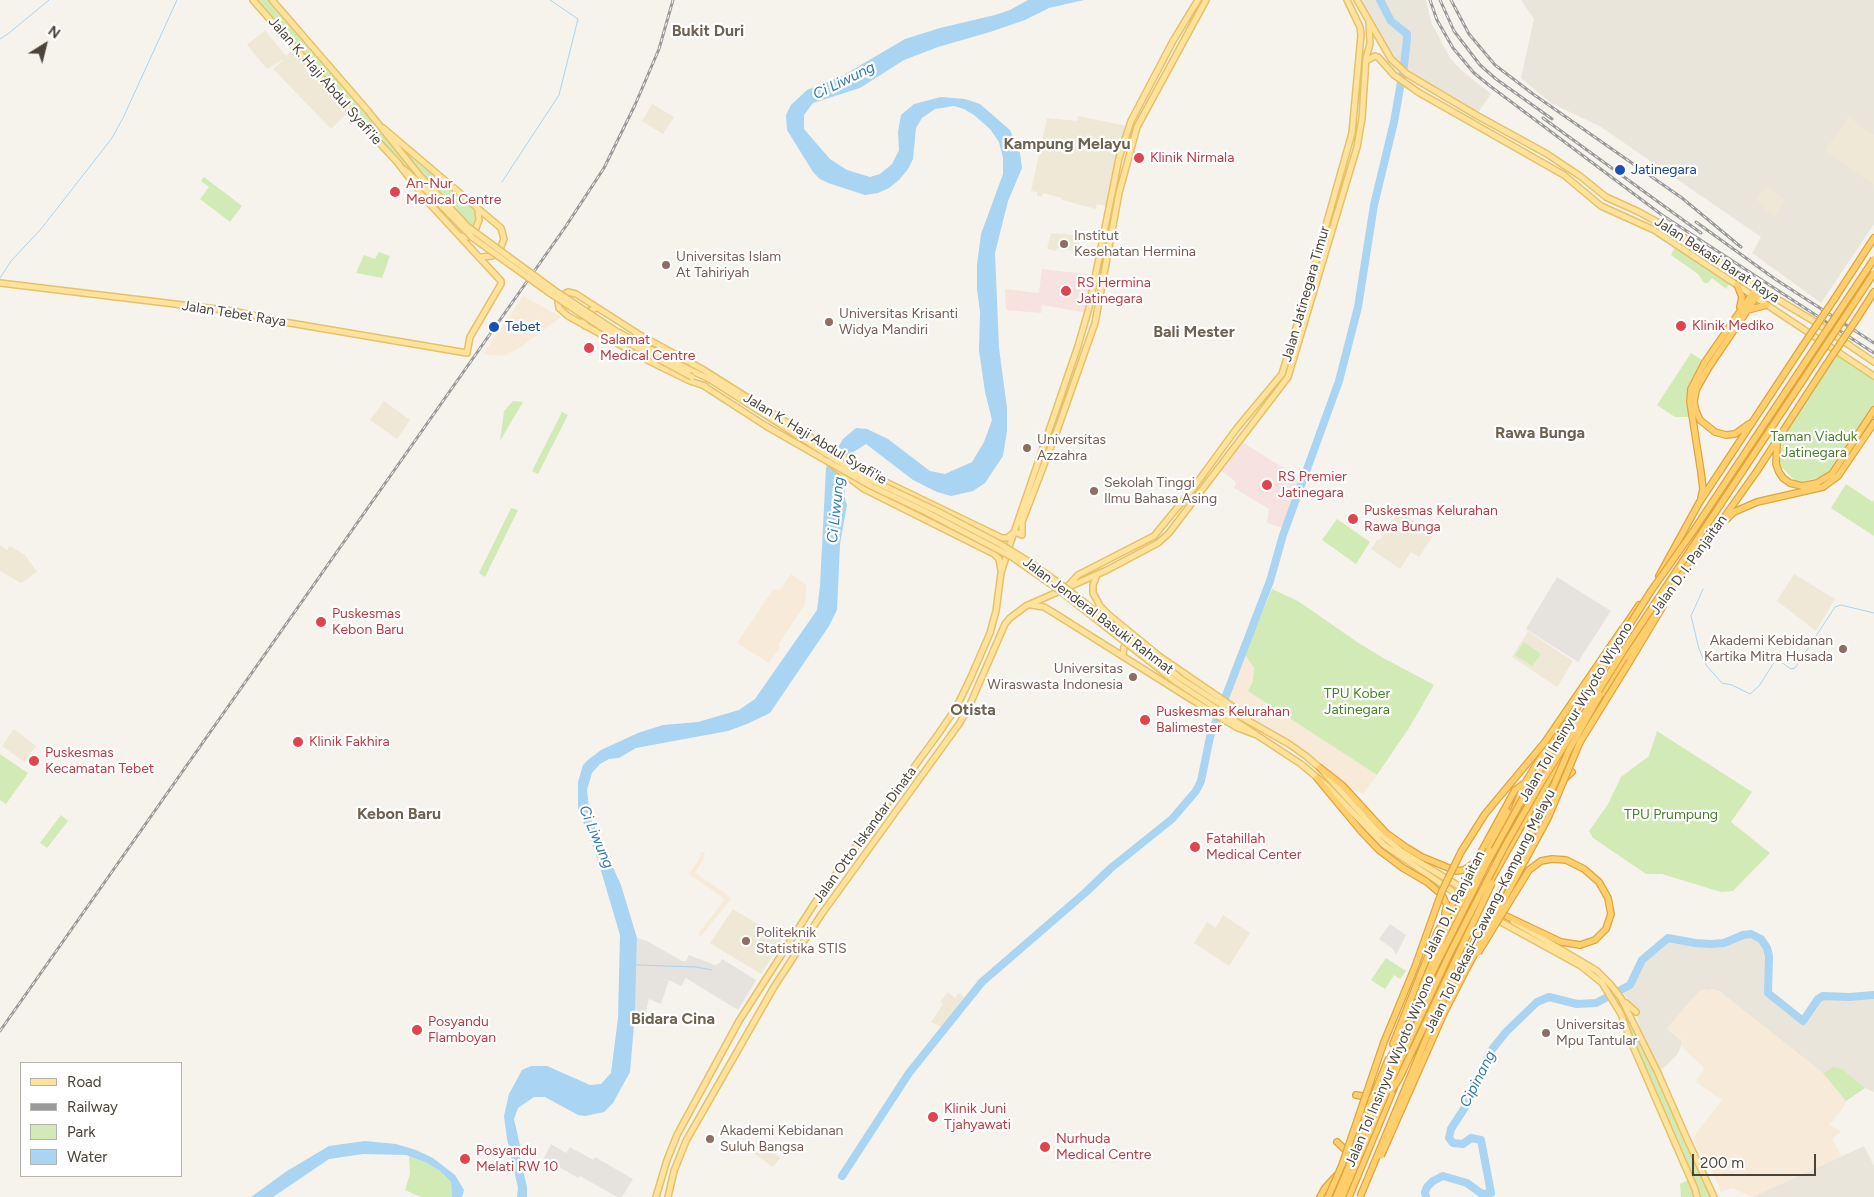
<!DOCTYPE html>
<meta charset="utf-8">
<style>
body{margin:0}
#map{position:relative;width:1874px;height:1197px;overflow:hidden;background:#f6f3ec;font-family:Figtree,sans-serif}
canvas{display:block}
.legend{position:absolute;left:20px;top:1062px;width:162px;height:115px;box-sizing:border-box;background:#fff;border:1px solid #b7b4b0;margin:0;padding:6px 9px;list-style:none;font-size:15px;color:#4b4439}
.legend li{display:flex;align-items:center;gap:10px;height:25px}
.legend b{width:25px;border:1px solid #b7b4b0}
.north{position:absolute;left:20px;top:20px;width:50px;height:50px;-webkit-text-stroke:4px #fff;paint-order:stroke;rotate:36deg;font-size:14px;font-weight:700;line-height:20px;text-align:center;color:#4b4439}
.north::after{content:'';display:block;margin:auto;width:18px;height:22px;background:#4b4439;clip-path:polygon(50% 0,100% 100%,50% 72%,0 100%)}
.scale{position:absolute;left:1692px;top:1154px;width:124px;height:22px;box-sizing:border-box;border:2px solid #4b4439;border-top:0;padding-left:6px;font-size:15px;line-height:18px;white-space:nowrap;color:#4b4439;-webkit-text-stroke:4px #fff;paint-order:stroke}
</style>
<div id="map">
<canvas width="1874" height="1197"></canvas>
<ul class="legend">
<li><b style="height:6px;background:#ffe39c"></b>Road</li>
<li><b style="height:6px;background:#9a9a9a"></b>Railway</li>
<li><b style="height:14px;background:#d2eab5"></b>Park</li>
<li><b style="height:14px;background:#a9d4f2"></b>Water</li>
</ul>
<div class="north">N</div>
<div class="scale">200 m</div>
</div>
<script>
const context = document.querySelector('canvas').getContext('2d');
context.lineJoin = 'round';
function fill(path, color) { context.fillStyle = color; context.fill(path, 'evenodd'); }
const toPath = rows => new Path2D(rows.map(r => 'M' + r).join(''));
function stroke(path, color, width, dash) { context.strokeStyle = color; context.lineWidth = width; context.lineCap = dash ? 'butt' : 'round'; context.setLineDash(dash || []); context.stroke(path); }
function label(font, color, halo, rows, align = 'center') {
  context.font = font + ' Figtree,sans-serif'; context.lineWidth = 4.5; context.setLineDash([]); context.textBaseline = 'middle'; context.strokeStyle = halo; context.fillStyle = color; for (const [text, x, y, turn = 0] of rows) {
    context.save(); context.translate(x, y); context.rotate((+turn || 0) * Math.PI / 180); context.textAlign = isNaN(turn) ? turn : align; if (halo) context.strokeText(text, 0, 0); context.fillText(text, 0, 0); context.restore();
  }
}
fill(toPath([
 [1360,0,1426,0,1431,22,1450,58,1461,70,1491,94,1476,115,1407,74,1391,59],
 [1521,0,1874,0,1874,224,1821,303,1752,253,1761,237,1601,127,1551,103,1521,78,1534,19],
 [1744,934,1751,934,1761,939,1767,948,1769,956,1770,969,1768,993,1802,1021,1809,1014,1818,1000,1823,996,1849,997,1874,995,1874,1092,1865,1088,1846,1101,1823,1073,1720,992,1712,989,1693,998,1667,1029,1682,1041,1681,1046,1677,1055,1658,1073,1643,1041,1636,1012,1621,989,1630,984,1642,960,1668,938,1695,943,1711,944,1724,943],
 [1864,1146,1874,1166,1874,1197,1752,1197]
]), '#eae5da');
fill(toPath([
 [523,296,561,317,518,349,503,356,483,354],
 [791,574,806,585,805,604,778,645,780,647,769,663,737,643,773,590,781,589],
 [1245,654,1254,668,1253,681,1248,691,1377,775,1363,794,1333,778,1227,702],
 [701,852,705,852,703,860,695,873,732,898,701,936,698,934,725,899,689,874,699,859],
 [1704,989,1719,991,1823,1073,1846,1101,1844,1107,1829,1125,1841,1131,1832,1139,1841,1156,1752,1197,1732,1188,1721,1192,1712,1171,1704,1158,1696,1148,1694,1140,1696,1133,1722,1100,1696,1082,1704,1068,1681,1046,1682,1040,1667,1029,1699,991]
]), '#f7ead8');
fill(toPath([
 [1557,577,1611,611,1578,662,1526,629],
 [637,938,647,941,682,961,686,961,689,955,715,965,720,963,722,959,756,980,738,1010,686,978,681,986,669,980,661,1004,649,999,645,1015,635,1013],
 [551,1144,566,1153,570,1147,593,1160,595,1157,633,1179,622,1197,617,1197,580,1176,578,1178,544,1158]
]), '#e6e2dd');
fill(toPath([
 [265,30,286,56,295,48,350,111,331,129,273,69,284,59,267,69,247,45],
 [652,104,674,117,663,134,642,121],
 [1078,116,1127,126,1107,206,1097,204,1096,209,1062,200,1062,198,1043,193,1041,197,1037,196,1037,192,1031,191,1047,118,1077,121],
 [1848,117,1874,135,1874,185,1825,150],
 [1767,185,1785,201,1775,217,1763,210,1765,206,1756,200],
 [1051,233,1081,236,1078,252,1058,248,1056,251,1047,249],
 [384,401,410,420,397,439,370,420],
 [1399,511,1434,534,1419,557,1411,552,1400,569,1371,549,1378,539,1380,540],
 [0,545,7,550,10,546,25,555,37,572,21,583,0,571],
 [1794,574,1835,599,1816,631,1777,601],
 [1528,631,1573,661,1557,687,1512,657],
 [14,729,36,746,24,762,2,746],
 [733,909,783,939,761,974,710,943],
 [1223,915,1250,933,1229,966,1194,943,1207,922,1219,930,1216,927],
 [948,992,955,998,959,993,965,998,942,1027,931,1022,943,1004,940,1002],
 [759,1142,780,1158,773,1167,752,1152]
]), '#efe8d6');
fill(toPath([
 [1042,269,1095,275,1087,313,1042,305,1041,313,1006,310,1005,289,1039,293],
 [1242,442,1301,479,1283,528,1267,523,1269,509,1234,488,1236,482,1222,471]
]), '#f6e3e0');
fill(toPath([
 [253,0,272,0,379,125,478,210,479,217,475,232,420,177,416,180,397,162],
 [204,177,242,206,230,222,200,199,209,187,201,181],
 [1676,244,1731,281,1726,289,1712,278,1708,283,1704,283,1698,274,1671,255],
 [379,252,390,256,382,278,356,273,364,255,375,259],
 [1691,353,1705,362,1693,417,1675,417,1657,405],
 [1837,353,1874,379,1874,407,1832,474,1798,483,1779,465,1780,440],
 [513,401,523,402,500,441,504,411],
 [562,412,568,415,538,474,532,471],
 [1846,484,1873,502,1874,500,1874,536,1831,508],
 [511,508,518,510,485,577,479,573],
 [1337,519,1370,542,1356,564,1322,540],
 [1272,589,1298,601,1360,644,1387,660,1434,685,1409,728,1377,775,1248,691,1253,681,1254,668,1245,654],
 [1524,642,1541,654,1532,666,1515,655],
 [1657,731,1752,792,1731,822,1770,853,1733,891,1721,892,1662,874,1646,874,1593,838,1589,831,1608,804,1621,777,1649,756],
 [0,754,28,773,6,804,0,800],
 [61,815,68,821,47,848,40,843],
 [1386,958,1406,971,1400,979,1394,975,1385,989,1371,980],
 [1614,993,1622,1000,1714,1197,1681,1197,1680,1184,1690,1179,1611,994],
 [1834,1067,1842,1069,1865,1088,1846,1101,1823,1073],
 [409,1156,425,1162,440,1171,451,1182,452,1197,421,1197,405,1190,410,1174]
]), '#d2eab5');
fill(toPath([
 [1390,924,1406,935,1396,955,1393,949,1379,939]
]), '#e5e3e0');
fill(toPath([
 [1028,0,1084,0,1049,8,1025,20,990,32,938,47,904,60,860,88,813,103,804,115,804,129,830,159,847,170,870,177,880,174,892,164,899,150,898,132,901,115,914,104,941,97,965,99,980,104,1010,130,1020,153,1022,168,1008,201,995,253,999,348,1007,408,1007,431,1003,456,985,483,973,491,951,496,937,492,913,480,866,444,852,453,844,496,847,505,840,544,837,610,829,626,770,713,747,724,728,731,636,748,619,758,609,759,600,764,592,773,587,790,590,817,621,885,637,938,635,1013,630,1072,613,1103,604,1112,585,1116,578,1115,545,1097,534,1097,518,1108,514,1119,521,1150,519,1154,527,1187,527,1197,517,1197,518,1188,507,1139,504,1116,509,1094,522,1070,531,1066,547,1066,590,1085,601,1084,611,1073,618,1018,620,935,596,854,578,809,578,782,583,765,588,760,601,750,638,733,663,725,698,722,739,710,755,699,817,610,820,586,826,468,843,439,856,428,867,429,888,439,930,471,945,474,972,462,984,442,992,420,985,392,979,350,980,312,977,289,977,265,981,234,1003,174,1003,158,999,142,990,129,974,115,964,109,954,106,935,109,922,118,916,128,913,159,908,169,899,180,889,188,878,193,865,195,828,183,820,179,813,172,787,130,786,115,791,105,807,90,842,76,905,39,940,28,995,15,1010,10],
 [365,1141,396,1144,416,1150,433,1158,455,1175,464,1190,462,1197,452,1197,451,1182,440,1171,425,1162,406,1155,363,1154,329,1159,273,1197,251,1197,287,1171,329,1146]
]), '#a9d4f2');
stroke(toPath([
 [0,39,9,33,49,0],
 [502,182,559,95,578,19,550,0],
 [0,278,11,261,41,229,112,138,123,118,177,0],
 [1703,589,1691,616,1699,649,1706,665,1722,683,1732,685,1750,694,1759,686,1775,661,1781,662,1791,669,1795,668,1835,607,1841,605,1874,613],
 [637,965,696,967,712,970]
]), '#a9d4f2', 1);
stroke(toPath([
 [842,1176,909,1073,982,982,1086,892,1111,868,1172,819,1196,791,1201,781,1210,737,1270,581,1283,535,1339,381,1358,307,1374,205,1394,122,1404,65,1407,39,1407,34,1391,21,1380,0],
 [1426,1197,1425,1192,1427,1187,1433,1181,1443,1176,1467,1183,1482,1194,1491,1193,1481,1140,1471,1138,1463,1144,1453,1143,1449,1138,1451,1129,1469,1101,1490,1052,1506,1032,1537,1002,1549,997,1577,1004,1596,1003,1630,985,1642,960,1668,938,1695,943,1711,944,1724,943,1743,935,1751,934,1761,939,1767,948,1769,956,1768,993,1803,1021,1818,999,1823,996,1849,997,1874,995]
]), '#a9d4f2', 8);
stroke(toPath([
 [1457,885,1494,909],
 [1452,891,1490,915]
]), '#d4d0c8', 5, [5, 2.5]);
const major = toPath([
 [253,0,360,122,399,164],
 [272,0,368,111,421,177],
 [1357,0,1391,59,1407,74,1476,115,1547,154,1580,176,1606,197,1639,212,1679,234,1752,284,1812,320,1874,362],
 [1366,61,1375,56,1378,57,1394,75,1418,92,1564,175,1601,206,1654,230,1874,376],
 [383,128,501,228,504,239,499,252,492,256,481,257],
 [405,170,416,180],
 [461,236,469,237,474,233,479,220,478,210],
 [0,283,233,311,278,321,467,353,470,337,501,284,501,281,429,203,397,162],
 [585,326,584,318,586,314,589,311,596,308],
 [690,370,709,379,825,453],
 [704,386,766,426,827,461,864,489,994,554,999,559,1001,570],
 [705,386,690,381,653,363,568,316,559,308,558,302,560,297,568,292,576,294,640,335,702,369,869,474,1002,538,1007,538,1012,534],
 [1015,532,1022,535,1022,522,1058,428,1095,323,1119,193,1137,127,1206,0],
 [1097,575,1093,585,1093,593,1100,606,1109,615,1159,656,1248,717],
 [1068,586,1078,575,1154,536,1191,491,1237,428,1282,374,1312,275,1352,133,1361,35,1360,27,1347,0],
 [1031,605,1044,607,1054,613,1221,718,1238,728,1254,734],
 [1123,656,1124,647,1129,641],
 [1180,678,1231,711,1289,744,1306,756,1320,768,1377,831,1401,851,1457,885],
 [1176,682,1301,764,1327,786,1384,845,1452,891],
 [1490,916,1581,966,1602,983,1621,1014,1632,1044,1695,1189,1697,1197],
 [1513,921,1597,971,1610,984,1621,998,1658,1073,1687,1139,1714,1197],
 [1626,1003,1636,1012],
 [656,1197,667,1160,677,1135,739,1021,816,901,939,733,956,708,971,677,990,633,996,611,1001,573,1009,547,1078,346,1089,308,1119,158,1131,121,1173,41,1198,0],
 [668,1197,674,1171,686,1141,774,987,821,915,959,724,968,709,1005,624,1010,618,1026,606,1107,570,1158,543,1169,533,1288,377,1357,147,1362,118,1366,58,1370,44,1369,21]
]);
const highway = toPath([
 [1737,284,1742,297,1740,307],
 [1835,298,1874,238],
 [1748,310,1767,305],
 [1858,317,1874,292],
 [1749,424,1735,434,1726,435,1715,432,1700,420,1696,411,1694,402,1696,390,1709,367,1761,290],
 [1777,444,1776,464,1779,472,1783,478,1790,483,1802,486,1817,483,1832,474,1874,410],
 [1701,498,1703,489,1701,472,1690,402,1691,389,1705,362,1757,287],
 [1727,519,1734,512,1757,502,1823,487,1838,476,1874,423],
 [1659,576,1699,503,1802,347],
 [1621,632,1639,605],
 [1630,661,1663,606],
 [1599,698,1669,590,1690,560,1718,526,1757,471,1826,365],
 [1320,768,1343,786,1386,833,1407,848,1422,857,1456,871,1464,870,1474,863],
 [1317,778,1361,831,1379,850,1403,868,1427,882,1442,895,1447,905,1445,913],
 [1537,803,1572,772],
 [1514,810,1525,783,1568,713],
 [1489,850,1508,812],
 [1487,887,1532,807,1568,748],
 [1502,914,1561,942,1580,945],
 [1413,1043,1443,973],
 [1393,1044,1437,933,1515,790,1525,783],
 [1387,1064,1399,1041],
 [1356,1095,1368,1097],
 [1337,1142,1350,1154],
 [1320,1197,1325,1188,1337,1175],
 [1332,1197,1388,1060],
 [1349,1197,1394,1088]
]);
stroke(major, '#e6c16a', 8);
stroke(highway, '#e0a43c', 8);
stroke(major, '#ffe39c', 5);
stroke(highway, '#ffcf6e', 5.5);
const rail = toPath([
 [1430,0,1437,20,1453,48,1474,73,1490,86,1662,215,1874,353],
 [1440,0,1454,31,1480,65,1496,79,1552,119],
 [1451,0,1469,34,1495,65,1533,94,1682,198,1741,247],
 [1543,118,1701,233],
 [1696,222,1775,279,1874,343],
 [0,1031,566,226,604,168,635,105,659,49,673,0]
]);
stroke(rail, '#9a9a9a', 3);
stroke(rail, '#fff', 1, [4]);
const majorBridge = toPath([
 [421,177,468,227,554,290,616,331,690,370],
 [416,180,473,238,551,294,610,333,692,377],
 [825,453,867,478,937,511,1000,544,1031,563,1063,586,1180,678],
 [827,461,871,486,924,511,1012,557,1059,590,1176,682]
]);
const highwayBridge = toPath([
 [1802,347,1835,298],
 [1826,365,1858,317],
 [1478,953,1529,870,1541,861,1552,859,1566,860,1584,869,1599,882,1608,898,1611,914,1606,929,1595,940,1580,945],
 [1422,987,1448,926,1489,850],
 [1391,1091,1399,1079,1492,883],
 [1381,1156,1444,1013,1468,966,1548,818,1580,742,1630,661],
 [1328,1197,1342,1165,1384,1042,1415,967,1442,891,1461,852,1485,814,1545,742,1623,628],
 [1336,1197,1421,995,1487,863,1523,798,1568,722,1651,591,1694,530,1874,259],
 [1342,1197,1398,1065,1449,955,1505,846,1541,783,1624,650,1874,273],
 [1360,1197,1438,1010,1541,815,1569,750,1600,695]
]);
stroke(majorBridge, '#e6c16a', 8, []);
stroke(highwayBridge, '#e0a43c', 8, []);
stroke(majorBridge, '#ffe39c', 5);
stroke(highwayBridge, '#ffcf6e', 5.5);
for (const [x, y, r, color] of [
 [1139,158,6,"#e0444e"],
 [1620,170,6,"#1a4fb4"],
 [395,192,6,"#e0444e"],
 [1064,244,5,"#8d6e63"],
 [666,265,5,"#8d6e63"],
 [1066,291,6,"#e0444e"],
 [829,322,5,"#8d6e63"],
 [1681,326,6,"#e0444e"],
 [494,327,6,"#1a4fb4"],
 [589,348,6,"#e0444e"],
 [1027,448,5,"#8d6e63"],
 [1267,485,6,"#e0444e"],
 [1094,491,5,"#8d6e63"],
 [1353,519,6,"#e0444e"],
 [321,622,6,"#e0444e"],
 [1843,649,5,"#8d6e63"],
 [1133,677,5,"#8d6e63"],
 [1145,720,6,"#e0444e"],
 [298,742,6,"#e0444e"],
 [34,761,6,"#e0444e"],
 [1195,847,6,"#e0444e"],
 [746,941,5,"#8d6e63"],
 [417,1030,6,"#e0444e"],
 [1546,1033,5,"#8d6e63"],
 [933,1117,6,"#e0444e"],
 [710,1139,5,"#8d6e63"],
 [1045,1147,6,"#e0444e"],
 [465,1159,6,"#e0444e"]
]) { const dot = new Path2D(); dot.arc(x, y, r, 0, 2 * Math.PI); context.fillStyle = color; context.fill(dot); stroke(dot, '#fff', 2); }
label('14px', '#4b4439', '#fff', [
 ["Jalan K. Haji Abdul Syafi'ie",325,81,49],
 ["Jalan Bekasi Barat Raya",1717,260,33],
 ["Jalan Jatinegara Timur",1306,294,-74],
 ["Jalan Tebet Raya",234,314,9],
 ["Jalan K. Haji Abdul Syafi'ie",815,439,31],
 ["Jalan D. I. Panjaitan",1689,565,-54],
 ["Jalan Jenderal Basuki Rahmat",1098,616,37],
 ["Jalan Tol Insinyur Wiyoto Wiyono",1576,712,-59],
 ["Jalan Otto Iskandar Dinata",865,835,-54],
 ["Jalan D. I. Panjaitan",1454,905,-63],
 ["Jalan Tol Bekasi–Cawang–Kampung Melayu",1490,911,-63],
 ["Jalan Tol Insinyur Wiyoto Wiyono",1390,1071,-67]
]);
label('14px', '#be3a42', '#fff', [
 ["Klinik Nirmala",1150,158],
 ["An-Nur",406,184],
 ["Medical Centre",406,200],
 ["RS Hermina",1077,283],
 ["Jatinegara",1077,299],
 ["Klinik Mediko",1692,326],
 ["Salamat",600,340],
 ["Medical Centre",600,356],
 ["RS Premier",1278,477],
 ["Jatinegara",1278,493],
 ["Puskesmas Kelurahan",1364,511],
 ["Rawa Bunga",1364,527],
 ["Puskesmas",332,614],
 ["Kebon Baru",332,630],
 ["Puskesmas Kelurahan",1156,712],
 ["Balimester",1156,728],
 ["Klinik Fakhira",309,742],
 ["Puskesmas",45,753],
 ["Kecamatan Tebet",45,769],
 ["Fatahillah",1206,839],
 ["Medical Center",1206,855],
 ["Posyandu",428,1022],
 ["Flamboyan",428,1038],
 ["Klinik Juni",944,1109],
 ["Tjahyawati",944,1125],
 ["Nurhuda",1056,1139],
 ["Medical Centre",1056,1155],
 ["Posyandu",476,1151],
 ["Melati RW 10",476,1167]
], 'left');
label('14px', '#164399', '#fff', [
 ["Jatinegara",1631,170],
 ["Tebet",505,327]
], 'left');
label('14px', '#785e54', '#fff', [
 ["Institut",1074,236],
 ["Kesehatan Hermina",1074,252],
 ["Universitas Islam",676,257],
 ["At Tahiriyah",676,273],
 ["Universitas Krisanti",839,314],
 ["Widya Mandiri",839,330],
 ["Universitas",1037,440],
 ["Azzahra",1037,456],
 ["Sekolah Tinggi",1104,483],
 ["Ilmu Bahasa Asing",1104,499],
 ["Akademi Kebidanan",1833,641,"right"],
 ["Kartika Mitra Husada",1833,657,"right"],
 ["Universitas",1123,669,"right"],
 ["Wiraswasta Indonesia",1123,685,"right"],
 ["Politeknik",756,933],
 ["Statistika STIS",756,949],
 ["Universitas",1556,1025],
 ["Mpu Tantular",1556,1041],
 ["Akademi Kebidanan",720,1131],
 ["Suluh Bangsa",720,1147]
], 'left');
label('14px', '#4a7f2a', '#fff', [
 ["Taman Viaduk",1814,437],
 ["Jatinegara",1814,453],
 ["TPU Kober",1357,694],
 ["Jatinegara",1357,710],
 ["TPU Prumpung",1671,815]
]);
label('italic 15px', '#2e7ab2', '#fff', [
 ["Ci Liwung",844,81,-26],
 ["Ci Liwung",836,510,-84],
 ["Ci Liwung",596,837,67],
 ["Cipinang",1478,1079,-63]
]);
label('bold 16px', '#6e6250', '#fff', [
 ["Bukit Duri",708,31],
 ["Kampung Melayu",1067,144],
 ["Bali Mester",1194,332],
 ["Rawa Bunga",1540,433],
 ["Otista",973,710],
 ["Kebon Baru",399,814],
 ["Bidara Cina",673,1019]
]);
</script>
